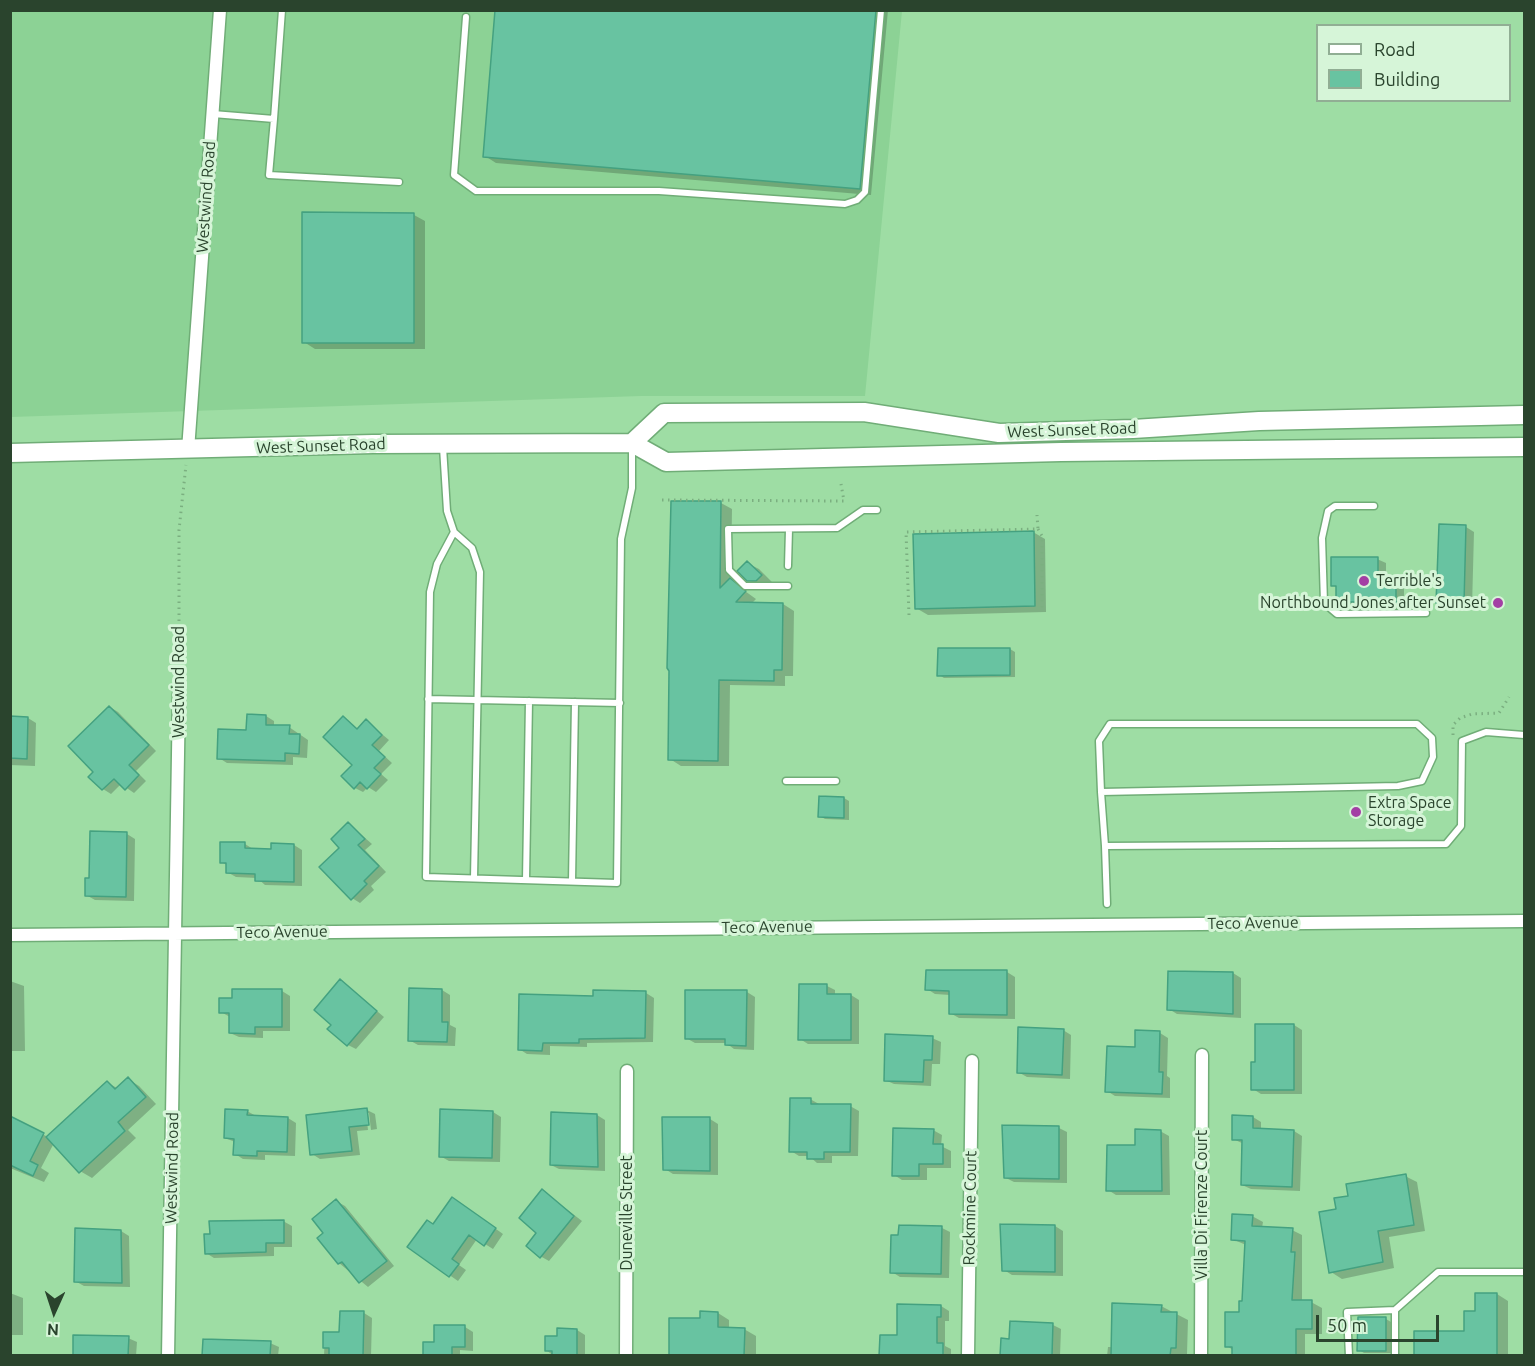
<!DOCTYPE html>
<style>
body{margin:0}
#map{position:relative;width:1535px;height:1366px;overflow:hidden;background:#9edda4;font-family:Ubuntu,sans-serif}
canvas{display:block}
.frame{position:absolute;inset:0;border:12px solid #2a442d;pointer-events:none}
.legend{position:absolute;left:1316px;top:24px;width:195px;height:78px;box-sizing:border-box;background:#d6f5d8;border:2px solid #91ae94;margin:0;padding:8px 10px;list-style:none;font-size:18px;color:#2a442d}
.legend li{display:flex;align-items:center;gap:12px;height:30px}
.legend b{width:30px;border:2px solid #91ae94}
.north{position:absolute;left:24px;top:1282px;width:60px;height:60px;-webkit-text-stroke:4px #d6f5d8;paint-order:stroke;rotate:183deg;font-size:16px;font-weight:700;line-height:24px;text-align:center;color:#2a442d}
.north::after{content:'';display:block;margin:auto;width:21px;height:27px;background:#2a442d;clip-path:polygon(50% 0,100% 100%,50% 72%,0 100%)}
.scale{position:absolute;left:1316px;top:1315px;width:123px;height:27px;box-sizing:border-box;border:3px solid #2a442d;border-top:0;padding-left:8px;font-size:18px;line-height:21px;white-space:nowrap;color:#2a442d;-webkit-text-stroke:4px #d6f5d8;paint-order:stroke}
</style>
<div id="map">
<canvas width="1535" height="1366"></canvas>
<div class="frame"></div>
<ul class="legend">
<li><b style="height:8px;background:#fff"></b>Road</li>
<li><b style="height:16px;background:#68c3a1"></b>Building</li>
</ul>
<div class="north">N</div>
<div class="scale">50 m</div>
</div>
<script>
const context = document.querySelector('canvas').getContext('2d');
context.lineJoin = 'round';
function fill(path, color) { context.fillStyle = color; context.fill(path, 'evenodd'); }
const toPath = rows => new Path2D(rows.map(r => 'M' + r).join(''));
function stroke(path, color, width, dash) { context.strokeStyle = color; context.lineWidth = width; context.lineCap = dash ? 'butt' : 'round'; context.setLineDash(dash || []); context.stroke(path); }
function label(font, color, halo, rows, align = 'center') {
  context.font = font + ' Ubuntu,sans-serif'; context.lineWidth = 6; context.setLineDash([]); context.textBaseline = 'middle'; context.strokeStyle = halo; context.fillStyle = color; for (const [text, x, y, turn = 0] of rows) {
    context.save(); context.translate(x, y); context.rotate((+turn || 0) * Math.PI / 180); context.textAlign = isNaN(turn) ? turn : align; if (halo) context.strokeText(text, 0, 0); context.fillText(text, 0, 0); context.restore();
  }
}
fill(toPath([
 [10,11,902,11,865,396,641,396,11,417]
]), '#8cd295');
fill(toPath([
 [497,10,888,10,871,195,496,163,485,156],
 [414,215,425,221,425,349,315,349,304,342],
 [721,503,732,509,731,581,756,599,751,604,783,604,794,611,793,676,785,676,785,686,730,685,729,766,681,766,670,759],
 [1466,527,1474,532,1472,608,1446,607,1437,602],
 [1033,532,1045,539,1046,612,928,615,916,608],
 [1377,559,1386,563,1386,578,1396,577,1404,582,1404,611,1376,611,1367,606,1346,606,1337,601,1337,588,1333,585],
 [747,563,759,569,772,582,768,586,760,586,748,580],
 [1010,649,1015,652,1015,677,944,678,939,675,939,650],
 [110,707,118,712,156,751,136,771,146,781,134,793,121,784,111,794,103,789,95,772],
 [266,716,274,721,274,726,289,727,308,740,307,758,293,757,293,765,227,763,219,758],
 [10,718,28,718,36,723,35,766,10,765],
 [343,718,358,729,366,721,389,740,379,751,392,763,381,774,388,780,376,792,368,787,363,792,355,788,354,765],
 [821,798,844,798,849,801,849,820,825,819,820,816],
 [349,824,372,844,365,850,386,872,371,886,374,890,360,903,352,898,341,848],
 [127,834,135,839,134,901,95,900,86,895,90,880],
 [245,844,253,849,272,850,294,845,302,850,302,886,265,885,257,878,236,877,227,872,227,865,221,862],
 [927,971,1007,972,1015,977,1015,1019,959,1018,950,1013,950,995,935,994,927,989],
 [1233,973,1241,978,1241,1018,1177,1014,1169,1009],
 [10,981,24,986,25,1051,10,1051],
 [341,981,384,1017,356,1049,348,1045],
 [827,986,835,990,835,995,851,995,859,1000,859,1044,808,1044,800,1039],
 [233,990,282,991,290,996,290,1031,263,1031,263,1038,239,1037,230,1033,230,1017,221,1012,233,1000],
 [442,990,450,995,450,1025,456,1028,455,1046,418,1045,409,1040],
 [595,992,646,993,654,998,653,1042,587,1043,587,1047,550,1046,550,1055,527,1054,519,1049,595,997],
 [747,992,755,997,754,1050,734,1049,726,1043,695,1043,686,1038],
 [1294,1025,1302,1030,1302,1094,1261,1094,1253,1089,1256,1064],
 [1063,1030,1071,1035,1070,1079,1027,1077,1018,1072],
 [1160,1033,1168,1038,1167,1076,1170,1078,1170,1098,1115,1096,1107,1091,1136,1048],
 [932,1038,941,1042,940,1064,932,1064,931,1086,894,1084,885,1080],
 [128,1079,139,1086,156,1104,128,1130,136,1138,92,1178,80,1171,54,1143,41,1168,49,1173,44,1182,10,1168,10,1118,48,1137,108,1083,117,1088],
 [810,1099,819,1104,850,1106,859,1111,858,1156,832,1156,832,1163,817,1163,809,1156,799,1156,791,1151],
 [367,1110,375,1114,377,1129,371,1130,369,1113,366,1113,368,1130,357,1131,360,1155,320,1159,312,1154],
 [247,1111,256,1116,288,1118,296,1123,295,1156,265,1155,265,1160,243,1159,235,1154,235,1142,225,1138],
 [493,1112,501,1117,500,1162,449,1161,440,1156],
 [597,1115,605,1120,605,1171,559,1169,551,1165],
 [1253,1117,1261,1122,1261,1130,1294,1131,1302,1136,1300,1191,1251,1189,1242,1185,1244,1144,1233,1139],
 [664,1118,710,1119,718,1124,718,1175,673,1174,665,1169],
 [1059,1128,1067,1132,1067,1183,1014,1182,1006,1178],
 [933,1130,942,1135,941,1146,951,1151,951,1168,927,1168,927,1180,902,1180,894,1175],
 [1160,1131,1169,1136,1170,1195,1116,1195,1108,1190,1137,1147],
 [1405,1176,1417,1182,1425,1231,1389,1237,1394,1268,1342,1279,1331,1272,1337,1210,1350,1197],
 [543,1191,582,1221,549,1261,540,1256,539,1233],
 [336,1201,345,1206,394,1266,368,1287,339,1263,325,1233],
 [461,1204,503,1234,493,1249,477,1239,459,1265,466,1270,458,1281,409,1247],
 [1252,1216,1263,1222,1262,1228,1292,1230,1302,1235,1302,1302,1311,1302,1322,1308,1322,1334,1305,1334,1305,1356,1233,1356,1233,1350,1227,1346,1241,1313,1246,1245,1232,1239],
 [283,1221,292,1226,292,1247,274,1247,274,1256,214,1258,206,1253],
 [1002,1225,1055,1226,1063,1231,1063,1276,1012,1275,1004,1270],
 [900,1227,942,1228,950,1232,949,1278,900,1277,892,1272],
 [121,1231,129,1236,130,1287,84,1286,75,1281],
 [10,1293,23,1298,23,1335,10,1335],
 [1497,1294,1508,1301,1508,1356,1416,1356,1465,1333,1476,1313],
 [941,1306,949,1311,949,1321,945,1321,945,1346,951,1349,951,1356,881,1356,898,1337],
 [1161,1306,1188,1320,1187,1354,1107,1356,1108,1347,1113,1347],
 [364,1313,372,1318,371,1356,324,1356,325,1333,341,1334],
 [718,1313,729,1320,729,1329,744,1329,756,1336,756,1356,670,1356,702,1319],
 [1359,1319,1386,1319,1391,1322,1391,1353,1364,1353,1359,1350],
 [1053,1325,1061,1329,1060,1356,1001,1356,1010,1340],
 [465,1327,473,1332,473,1351,460,1350,460,1356,425,1356],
 [577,1330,585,1335,585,1356,554,1356,546,1350,558,1338],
 [128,1338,137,1342,136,1356,74,1356],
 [270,1343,279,1347,278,1356,204,1356]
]), '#0003');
const building = toPath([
 [495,10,876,10,860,189,483,157,495,10],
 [302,212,414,213,414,343,302,343,302,212],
 [671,501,721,501,720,588,730,578,746,591,736,602,783,603,782,670,774,670,774,681,719,680,718,761,668,760,669,671,667,668,671,501],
 [1439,524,1466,525,1464,604,1436,603,1439,524],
 [1034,531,1035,606,915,609,913,534,1034,531],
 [1331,557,1378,557,1378,576,1396,576,1396,607,1366,607,1366,602,1336,602,1336,586,1331,586,1331,557],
 [747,561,762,575,756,581,747,581,737,571,747,561],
 [938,648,1010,648,1010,675,937,676,938,648],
 [109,706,149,745,129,765,139,775,125,790,114,779,102,790,88,777,93,772,68,746,109,706],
 [247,714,266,715,266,725,290,725,289,734,300,734,299,754,285,753,285,761,217,759,218,729,246,730,247,714],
 [10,716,28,717,27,759,10,758,10,716],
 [343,716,357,729,366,719,382,735,372,745,385,757,374,768,381,774,367,789,360,782,354,789,341,776,352,765,323,737,343,716],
 [819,796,844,797,844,818,818,817,819,796],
 [348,822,365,839,358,845,379,866,364,881,367,884,351,900,319,867,339,848,331,839,348,822],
 [90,831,127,832,126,897,85,896,85,878,89,878,90,831],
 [220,842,245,842,245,848,271,849,271,843,294,844,294,882,255,881,255,874,226,873,226,863,220,863,220,842],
 [926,970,1007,970,1007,1015,949,1014,949,991,925,990,926,970],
 [1168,971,1233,972,1233,1014,1167,1010,1168,971],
 [340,979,377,1011,347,1046,327,1029,331,1025,314,1010,340,979],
 [799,984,827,984,827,994,851,994,851,1040,798,1040,799,984],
 [409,988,442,989,442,1022,448,1022,447,1042,408,1041,409,988],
 [232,989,282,989,282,1027,255,1027,255,1034,229,1033,229,1013,219,1013,219,998,232,998,232,989],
 [593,990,646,991,645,1038,579,1039,579,1043,543,1043,542,1051,518,1050,519,994,593,996,593,990],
 [685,990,747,990,746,1046,725,1045,725,1039,685,1039,685,990],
 [1255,1024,1294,1024,1294,1090,1251,1090,1251,1062,1255,1062,1255,1024],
 [1018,1027,1064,1029,1062,1075,1017,1073,1018,1027],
 [1135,1030,1160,1031,1159,1072,1163,1072,1162,1094,1105,1092,1107,1046,1135,1047,1135,1030],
 [885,1034,933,1036,932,1060,924,1060,923,1082,884,1081,885,1034],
 [128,1077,146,1097,118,1122,125,1131,79,1173,46,1137,107,1081,115,1089,128,1077],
 [790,1098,811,1098,811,1104,851,1104,850,1152,824,1152,824,1159,807,1159,807,1152,789,1152,790,1098],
 [367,1108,369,1125,349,1127,352,1151,310,1155,306,1115,367,1108],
 [225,1109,248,1110,247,1115,288,1117,287,1152,257,1151,257,1156,233,1155,234,1139,224,1138,225,1109],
 [440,1109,493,1111,492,1158,439,1157,440,1109],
 [551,1112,597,1114,598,1167,550,1165,551,1112],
 [1232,1115,1253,1116,1253,1128,1294,1130,1292,1187,1241,1185,1242,1140,1232,1140,1232,1115],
 [10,1116,44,1133,30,1161,38,1165,33,1176,10,1165,10,1116],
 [662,1117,710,1117,710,1171,663,1170,662,1117],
 [1002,1125,1059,1126,1059,1179,1004,1178,1002,1125],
 [893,1128,934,1129,933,1144,943,1144,943,1164,919,1164,919,1176,892,1176,893,1128],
 [1135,1129,1161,1130,1162,1191,1106,1191,1107,1145,1135,1145,1135,1129],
 [1406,1174,1414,1225,1378,1231,1383,1262,1329,1273,1319,1212,1336,1209,1334,1198,1348,1196,1346,1184,1406,1174],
 [542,1189,574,1216,540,1258,526,1246,536,1233,519,1218,542,1189],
 [452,1197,496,1228,484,1246,469,1235,452,1259,459,1264,449,1277,407,1247,427,1220,433,1224,452,1197],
 [336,1199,387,1261,359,1283,342,1262,338,1264,317,1238,323,1233,312,1219,336,1199],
 [1232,1214,1253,1215,1252,1226,1293,1228,1291,1252,1295,1252,1292,1300,1312,1300,1312,1329,1296,1329,1296,1356,1232,1356,1232,1347,1225,1347,1225,1312,1239,1312,1239,1301,1242,1301,1245,1241,1231,1240,1232,1214],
 [284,1220,284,1243,266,1243,266,1252,205,1254,204,1234,210,1234,209,1221,284,1220],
 [1000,1224,1055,1225,1055,1272,1002,1271,1000,1224],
 [899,1225,942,1226,941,1274,890,1273,891,1235,898,1235,899,1225],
 [75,1228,121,1230,122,1283,74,1282,75,1228],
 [1475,1293,1497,1293,1497,1356,1414,1356,1414,1331,1464,1331,1464,1311,1475,1311,1475,1293],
 [1112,1303,1162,1305,1161,1312,1177,1312,1176,1348,1171,1348,1170,1356,1111,1356,1112,1303],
 [897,1304,941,1305,941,1317,937,1317,937,1343,943,1343,943,1356,879,1356,880,1335,897,1335,897,1304],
 [340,1311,364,1311,363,1356,329,1356,329,1348,323,1348,323,1332,339,1332,340,1311],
 [700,1311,718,1312,718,1327,745,1328,744,1356,669,1356,669,1318,700,1318,700,1311],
 [1358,1317,1386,1317,1386,1351,1357,1351,1358,1317],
 [1010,1321,1053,1323,1052,1356,1000,1356,1001,1338,1009,1339,1010,1321],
 [434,1325,465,1325,465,1347,452,1347,452,1356,423,1356,423,1342,434,1342,434,1325],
 [557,1328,577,1329,577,1356,552,1356,552,1351,545,1351,545,1336,557,1336,557,1328],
 [73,1335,129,1336,128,1356,73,1356,73,1335],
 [203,1339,271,1341,270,1356,202,1356,203,1339]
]);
fill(building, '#68c3a1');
stroke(building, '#44a180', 1.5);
const service = toPath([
 [466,17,454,175,476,191,659,191,845,204,857,200,865,192,881,10],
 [213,114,274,119,269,175,399,182],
 [274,119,282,10],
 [443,447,447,511,454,532,437,564,430,592,426,877,617,883,621,539,632,488,632,448],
 [1374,506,1335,506,1328,511,1322,538,1324,603,1337,614,1426,613],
 [454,532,472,548,480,572,474,878],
 [788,566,789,529],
 [788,586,745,586,729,570,728,529,837,528,863,510,877,510],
 [428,699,620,703],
 [786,781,836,781],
 [1101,792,1398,786,1422,781,1433,757,1432,738,1417,724,1110,724,1099,741,1101,792,1105,846,1446,844,1461,826,1462,741,1486,732,1524,735],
 [1105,846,1107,904],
 [526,880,529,701],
 [572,881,575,702],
 [1349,1356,1347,1312,1395,1310],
 [1395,1356,1395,1310,1438,1272,1524,1272]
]);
const minor = toPath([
 [188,450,220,10],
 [10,935,1524,921],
 [168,1356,179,694],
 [626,1356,627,1071],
 [968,1356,972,1061],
 [1201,1356,1202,1055]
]);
const secondary = toPath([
 [632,443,664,413,864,412,999,433,1133,429,1259,421,1524,415],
 [10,453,373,444,632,443,666,462,1061,452,1524,447]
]);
stroke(service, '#70ad77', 9);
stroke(minor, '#70ad77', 15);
stroke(secondary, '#70ad77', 21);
stroke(toPath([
 [662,500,844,501,841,484],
 [1038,529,1042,536,1042,610],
 [909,615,906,532,1038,529,1037,515],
 [179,681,179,530,186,465],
 [1453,735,1453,725,1460,718,1472,714,1499,713,1509,697]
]), '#7baf80', 3, [1.5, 4.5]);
stroke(service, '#fff', 6);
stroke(minor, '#fff', 12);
stroke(secondary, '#fff', 18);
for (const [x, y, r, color] of [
 [1364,581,6,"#a33fa4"],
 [1498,603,6,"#a33fa4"],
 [1356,812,6,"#a33fa4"]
]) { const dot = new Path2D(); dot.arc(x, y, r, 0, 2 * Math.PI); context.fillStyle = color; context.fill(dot); stroke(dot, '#d6f5d8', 2); }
label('16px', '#2a442d', '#d6f5d8', [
 ["Westwind Road",206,197,-86],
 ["West Sunset Road",1072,430,-2],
 ["West Sunset Road",321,446,-2],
 ["Westwind Road",179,682,-90],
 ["Teco Avenue",1253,923,-1],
 ["Teco Avenue",767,927,-1],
 ["Teco Avenue",282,932,-1],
 ["Westwind Road",172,1168,-89],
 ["Villa Di Firenze Court",1202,1205,-90],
 ["Rockmine Court",970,1208,-89],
 ["Duneville Street",627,1213,-90]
]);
label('16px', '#2a442d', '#d6f5d8', [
 ["Terrible's",1376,581],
 ["Northbound Jones after Sunset",1486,603,"right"],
 ["Extra Space",1368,803],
 ["Storage",1368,821]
], 'left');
</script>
